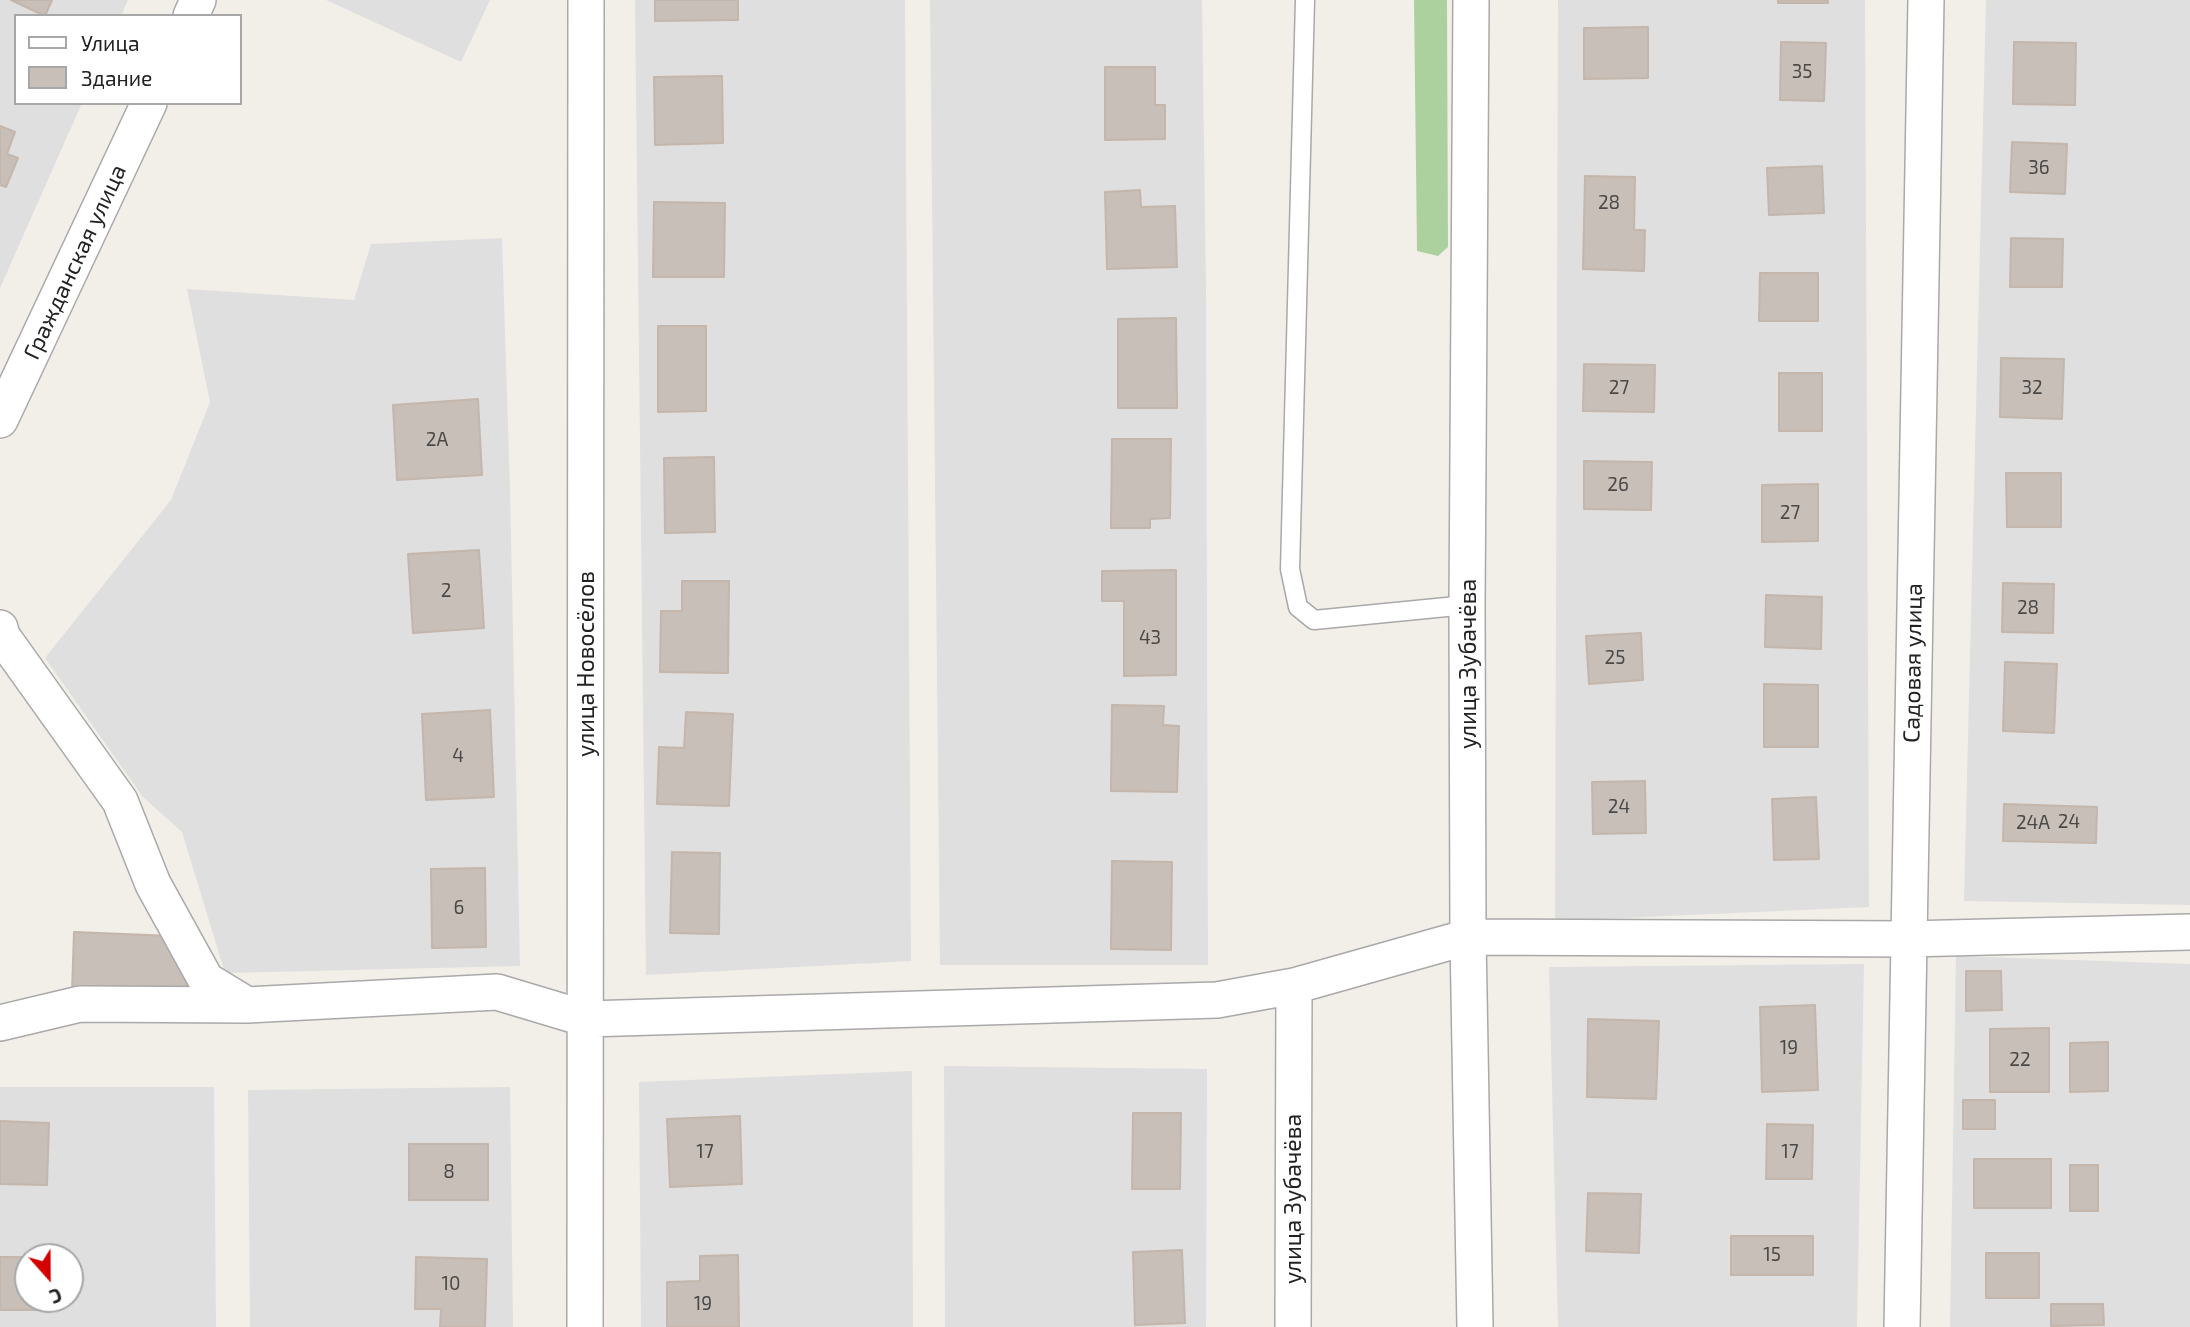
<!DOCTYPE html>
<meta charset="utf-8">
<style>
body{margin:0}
#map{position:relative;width:2190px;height:1327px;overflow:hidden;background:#f2efe9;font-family:"Exo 2",sans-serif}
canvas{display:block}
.legend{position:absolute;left:14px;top:14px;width:228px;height:91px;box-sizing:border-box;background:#fff;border:2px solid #a7a7a7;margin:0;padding:9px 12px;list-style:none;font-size:21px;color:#222}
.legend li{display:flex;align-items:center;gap:14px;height:35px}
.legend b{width:35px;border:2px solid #a7a7a7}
.north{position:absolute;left:14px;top:1243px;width:70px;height:70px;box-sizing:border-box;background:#fff;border:2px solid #a7a7a7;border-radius:50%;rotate:159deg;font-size:19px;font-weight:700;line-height:28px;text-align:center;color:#222}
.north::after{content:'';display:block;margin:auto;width:24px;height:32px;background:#d40000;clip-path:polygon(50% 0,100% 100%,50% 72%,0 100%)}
</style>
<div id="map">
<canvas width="2190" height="1327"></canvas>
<ul class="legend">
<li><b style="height:9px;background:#fff"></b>Улица</li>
<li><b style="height:19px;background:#c7bfb8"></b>Здание</li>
</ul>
<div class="north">С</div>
</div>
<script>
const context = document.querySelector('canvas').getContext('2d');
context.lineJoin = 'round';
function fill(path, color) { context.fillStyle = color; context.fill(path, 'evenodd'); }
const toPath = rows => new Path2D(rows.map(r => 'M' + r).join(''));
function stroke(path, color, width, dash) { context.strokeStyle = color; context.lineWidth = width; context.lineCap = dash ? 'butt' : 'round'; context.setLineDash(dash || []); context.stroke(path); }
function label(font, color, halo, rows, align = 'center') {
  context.font = font + ' "Exo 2",sans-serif'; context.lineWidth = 7; context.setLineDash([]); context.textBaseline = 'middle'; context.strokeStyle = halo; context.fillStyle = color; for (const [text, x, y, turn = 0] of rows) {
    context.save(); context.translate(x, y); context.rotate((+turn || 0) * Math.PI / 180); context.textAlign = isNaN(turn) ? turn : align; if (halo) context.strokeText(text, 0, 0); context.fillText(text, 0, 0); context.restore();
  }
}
fill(toPath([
 [0,0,128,0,121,16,16,16,16,103,82,103,0,288],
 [326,0,490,0,461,62],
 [635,0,905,0,911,961,646,975],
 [930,0,1202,0,1206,290,1208,965,940,965],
 [1558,0,1865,0,1869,907,1555,921],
 [1986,0,2190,0,2190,905,1964,901],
 [502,238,510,490,520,966,225,973,182,832,143,797,45,658,171,500,210,402,187,289,354,300,371,244],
 [1956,956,2190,964,2190,1327,1950,1327],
 [1864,964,1857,1327,1558,1327,1549,967],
 [944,1066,1207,1069,1206,1327,945,1327],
 [912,1071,913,1327,641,1327,639,1082],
 [0,1087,214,1087,216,1327,0,1327],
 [28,1257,70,1257,70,1299,28,1299],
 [510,1087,513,1327,250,1327,248,1090]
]), '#e0dfdf');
fill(toPath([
 [1414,0,1447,0,1448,247,1438,256,1417,251]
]), '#add19e');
const building = toPath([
 [11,0,52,0,45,16,11,0],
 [655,0,738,0,738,20,655,21,655,0],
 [1778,0,1828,0,1828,3,1778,3,1778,0],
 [1648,27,1648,78,1584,79,1584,28,1648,27],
 [1781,42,1826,43,1824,101,1780,100,1781,42],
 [2014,42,2076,43,2075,105,2013,104,2014,42],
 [1105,67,1155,67,1155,105,1165,105,1165,139,1105,140,1105,67],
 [722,76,723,143,655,145,654,77,722,76],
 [0,126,15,132,7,154,18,158,6,187,0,185,0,126],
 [2012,142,2067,144,2065,194,2010,192,2012,142],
 [1822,166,1824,213,1769,215,1767,168,1822,166],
 [1585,176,1635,177,1634,230,1645,230,1644,271,1583,269,1585,176],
 [1140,190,1141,207,1175,206,1177,267,1107,269,1105,192,1140,190],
 [654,202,725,203,724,277,653,277,654,202],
 [2011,238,2063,239,2062,287,2010,287,2011,238],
 [1760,273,1818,273,1818,321,1759,321,1760,273],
 [1176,318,1177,408,1118,408,1118,319,1176,318],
 [658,326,706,326,706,411,658,412,658,326],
 [2001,358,2064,359,2062,419,2000,417,2001,358],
 [1584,364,1655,365,1654,412,1583,411,1584,364],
 [1779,373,1822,373,1822,431,1779,431,1779,373],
 [478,399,482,475,397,480,393,405,478,399],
 [1112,439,1171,439,1170,518,1150,519,1150,528,1111,528,1112,439],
 [714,457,715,532,665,533,664,458,714,457],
 [1584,461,1652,462,1651,510,1584,509,1584,461],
 [2006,473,2061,473,2061,527,2007,527,2006,473],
 [1818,484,1818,541,1762,542,1762,485,1818,484],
 [479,550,484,628,413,633,408,554,479,550],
 [1176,570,1176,675,1124,676,1124,601,1102,601,1102,571,1176,570],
 [682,581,729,581,728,673,660,672,661,611,682,611,682,581],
 [2003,583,2054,584,2053,633,2002,632,2003,583],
 [1766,595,1822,597,1821,649,1765,647,1766,595],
 [1641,633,1643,680,1589,684,1586,636,1641,633],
 [2005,662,2057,664,2054,733,2003,731,2005,662],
 [1764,684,1818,685,1818,747,1764,747,1764,684],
 [1112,705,1164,706,1163,725,1179,726,1177,792,1111,791,1112,705],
 [490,710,494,797,426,800,422,714,490,710],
 [686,712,733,714,729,806,657,804,659,747,684,748,686,712],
 [1645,781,1646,833,1593,834,1592,782,1645,781],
 [1816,797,1819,859,1774,860,1772,799,1816,797],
 [2004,804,2097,807,2096,843,2003,841,2004,804],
 [672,852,720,853,719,934,670,933,672,852],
 [1112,861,1172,862,1171,950,1111,949,1112,861],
 [485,868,486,947,432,948,431,869,485,868],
 [74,932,173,936,190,996,72,991,74,932],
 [1966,971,2001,971,2002,1010,1966,1011,1966,971],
 [1815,1005,1818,1090,1762,1092,1760,1007,1815,1005],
 [1588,1019,1659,1021,1656,1099,1587,1097,1588,1019],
 [2049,1028,2049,1092,1990,1092,1990,1029,2049,1028],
 [2108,1042,2108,1091,2070,1092,2070,1043,2108,1042],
 [1963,1100,1995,1100,1995,1129,1963,1129,1963,1100],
 [1133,1113,1181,1113,1180,1189,1132,1189,1133,1113],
 [740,1116,742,1184,670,1187,667,1119,740,1116],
 [0,1121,49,1123,47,1185,0,1184,0,1121],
 [1767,1124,1813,1125,1812,1179,1766,1179,1767,1124],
 [409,1144,488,1144,488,1200,409,1200,409,1144],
 [1974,1159,2051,1159,2051,1208,1974,1208,1974,1159],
 [2070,1165,2098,1165,2098,1211,2070,1211,2070,1165],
 [1588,1193,1641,1194,1639,1253,1586,1251,1588,1193],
 [1731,1236,1813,1236,1813,1275,1731,1275,1731,1236],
 [1182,1250,1185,1323,1135,1325,1133,1252,1182,1250],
 [1986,1253,2039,1253,2039,1298,1986,1298,1986,1253],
 [738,1255,739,1327,667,1327,667,1282,700,1281,700,1256,738,1255],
 [0,1257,28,1257,28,1299,46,1299,46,1310,0,1310,0,1257],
 [416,1257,487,1259,485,1327,440,1327,441,1309,415,1309,416,1257],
 [2051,1304,2103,1304,2104,1325,2051,1326,2051,1304]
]);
fill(building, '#c7bfb8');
stroke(building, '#c4b6ab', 2);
const lane = toPath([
 [1305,0,1290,569,1298,607,1314,620,1467,605]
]);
const street = toPath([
 [1471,0,1467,605,1468,937,1475,1327],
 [191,16,198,0],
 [0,420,149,103],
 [0,628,2,636,120,801,153,884,206,980,247,1005,497,992,587,1019,1217,1000,1294,986,1468,937,1907,939,2190,932],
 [0,1023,80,1004,247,1005],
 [585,1327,586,0],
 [1293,1327,1294,986],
 [1902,1327,1926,0]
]);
stroke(lane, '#a9a9a9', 21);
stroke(street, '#a9a9a9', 38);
stroke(lane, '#fff', 18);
stroke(street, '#fff', 35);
label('19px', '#4b4948', null, [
 ["35",1802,72],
 ["36",2039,168],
 ["28",1609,203],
 ["27",1619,388],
 ["32",2032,388],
 ["2А",437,440],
 ["26",1618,485],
 ["27",1790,513],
 ["2",446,591],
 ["28",2028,608],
 ["43",1150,638],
 ["25",1615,658],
 ["4",458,756],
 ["24",1619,807],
 ["24",2069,822],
 ["24А",2033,823],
 ["6",459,908],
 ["19",1789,1048],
 ["22",2020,1060],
 ["17",705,1152],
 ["17",1790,1152],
 ["8",449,1172],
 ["15",1772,1255],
 ["10",451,1284],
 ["19",703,1304]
]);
label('23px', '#222', '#fff', [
 ["Гражданская улица",75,262,-65],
 ["Садовая улица",1913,663,-89],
 ["улица Новосёлов",586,664,-90],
 ["улица Зубачёва",1468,664,-90],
 ["улица Зубачёва",1293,1199,-90]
]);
</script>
